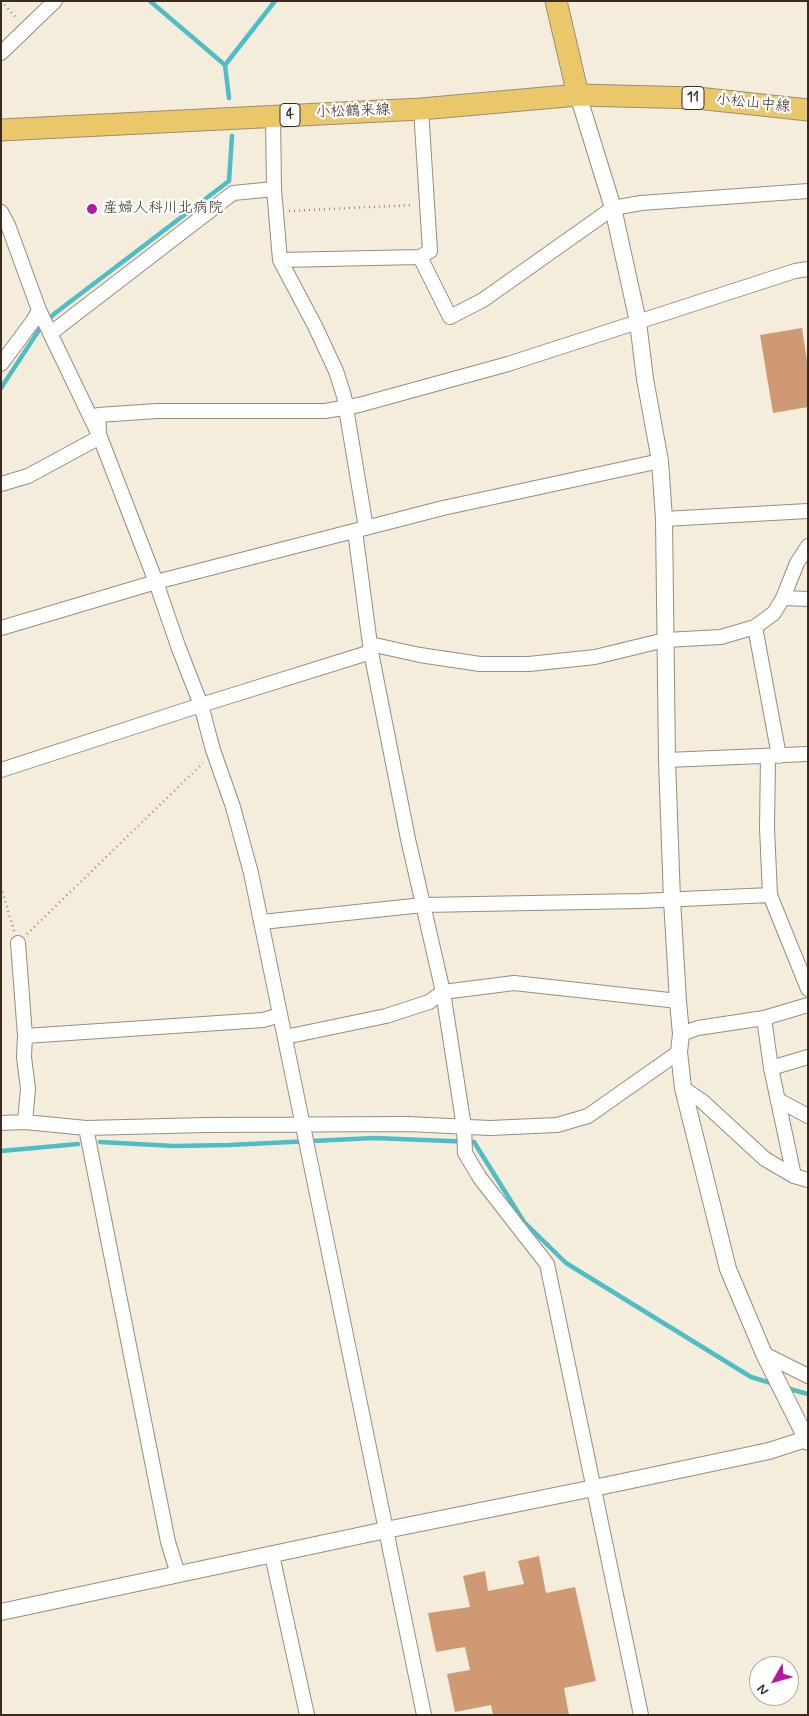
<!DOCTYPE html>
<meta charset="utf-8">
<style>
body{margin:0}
#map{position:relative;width:809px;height:1716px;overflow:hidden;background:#f5eddb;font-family:Mynerve,sans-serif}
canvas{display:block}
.frame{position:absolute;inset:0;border:2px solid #3b2a1e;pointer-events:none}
.north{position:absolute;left:749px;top:1656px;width:50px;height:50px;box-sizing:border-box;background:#fff;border:1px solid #b1aaa5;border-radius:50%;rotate:232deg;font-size:14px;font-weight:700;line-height:20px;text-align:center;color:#3b2a1e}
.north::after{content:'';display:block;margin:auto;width:18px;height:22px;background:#b5179e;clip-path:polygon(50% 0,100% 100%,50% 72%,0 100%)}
</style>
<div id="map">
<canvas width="809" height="1716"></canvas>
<div class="frame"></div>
<div class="north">N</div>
</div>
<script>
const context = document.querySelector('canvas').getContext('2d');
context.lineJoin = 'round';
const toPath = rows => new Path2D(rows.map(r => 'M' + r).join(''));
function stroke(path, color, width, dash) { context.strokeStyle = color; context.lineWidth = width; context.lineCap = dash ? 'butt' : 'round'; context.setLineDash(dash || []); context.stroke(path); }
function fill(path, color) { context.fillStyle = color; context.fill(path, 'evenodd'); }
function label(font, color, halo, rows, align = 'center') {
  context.font = font + ' Mynerve,"Klee One",sans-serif'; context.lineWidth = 4.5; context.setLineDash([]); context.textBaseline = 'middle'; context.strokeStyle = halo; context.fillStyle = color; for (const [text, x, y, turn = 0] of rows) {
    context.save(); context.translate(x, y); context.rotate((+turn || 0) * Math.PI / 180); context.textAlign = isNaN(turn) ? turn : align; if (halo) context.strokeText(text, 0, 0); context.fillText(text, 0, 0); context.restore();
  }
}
stroke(toPath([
 [150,1,225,65],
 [229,98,225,65,275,1],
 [1,388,39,330,54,314,229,181,232,136],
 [100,1142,174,1146,229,1145,374,1138,474,1142,524,1222,566,1263,751,1377,774,1384],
 [1,1151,78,1144],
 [786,1388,808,1394]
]), '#4fbdc6', 4.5);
fill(toPath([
 [802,328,808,367,808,407,773,413,760,335],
 [539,1556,546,1593,575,1587,596,1681,564,1688,569,1715,493,1715,491,1705,455,1712,447,1674,470,1670,465,1647,436,1652,428,1613,470,1607,463,1576,485,1571,488,1591,524,1584,518,1561]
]), '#cf9974');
const minor = toPath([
 [1,53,55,1],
 [273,115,274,189,280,260,315,326,336,371,344,396,366,528],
 [1,212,8,225,39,310,100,437,156,582,178,646,201,705,213,750,233,807,251,873,424,1715],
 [420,257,450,317,483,300,613,208,641,203,808,191],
 [280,260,420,257,430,251,421,109],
 [51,333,233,193,274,189],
 [1,364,33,321,39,310],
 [99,431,98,415,157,411,325,411,359,405,508,364,795,271,808,269],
 [1,484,28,476,100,437],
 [664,519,808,511],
 [355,531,371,652,408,839,443,992,464,1127,465,1153,480,1178,547,1264,641,1715],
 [783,598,808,599],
 [755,627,779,756],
 [1,628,156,582,443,508,660,461],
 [370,644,420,655,480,664,529,664,595,657,665,640,721,637,755,627,774,613,783,598,797,563,808,546],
 [768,756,767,828,770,895,808,989],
 [667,760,808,754],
 [1,770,201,705,371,652],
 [262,922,423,905,640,901,770,895],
 [18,943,25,1036,24,1057,28,1089,25,1122],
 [764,1018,771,1068,794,1176],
 [681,1034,698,1028,764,1018,808,1005],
 [25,1036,263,1020,280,1015],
 [285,1037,386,1016,429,1002,443,992,514,983,678,1001],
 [771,1068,808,1057],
 [683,1088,702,1101,765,1159,794,1176,808,1180],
 [778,1100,808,1116],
 [1,1123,25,1122,86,1128,206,1125,408,1124,490,1128,557,1125,588,1116,679,1052],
 [86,1128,168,1542,178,1574],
 [764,1354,808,1376],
 [272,1555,307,1715]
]);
const tertiary = toPath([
 [578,95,613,208,638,322,645,379,660,461,664,519,667,760,672,900,678,1001,681,1034,679,1052,683,1088,728,1269,764,1354,808,1442],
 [1,1612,386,1530,594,1488,769,1451,806,1439]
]);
const primary = toPath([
 [556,1,578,95],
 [1,130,421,109,578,95,697,98,808,110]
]);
stroke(minor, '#988c7c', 16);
stroke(tertiary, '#988c7c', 18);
stroke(primary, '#988c7c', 23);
stroke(toPath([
 [1,1,17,19],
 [289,211,413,205],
 [1,887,14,931],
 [27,934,203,763]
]), '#988c7c', 2.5, [1, 4]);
stroke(minor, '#fff', 14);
stroke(tertiary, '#fff', 16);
stroke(primary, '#eac769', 21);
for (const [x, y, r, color] of [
 [92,209,6,"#b5179e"]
]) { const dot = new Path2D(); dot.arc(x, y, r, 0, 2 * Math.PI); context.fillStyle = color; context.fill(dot); stroke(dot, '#fff', 2); }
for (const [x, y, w] of [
 [693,98,22],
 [290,115,20]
]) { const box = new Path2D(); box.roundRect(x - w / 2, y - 11.5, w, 23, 4); context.fillStyle = '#fff'; context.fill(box); stroke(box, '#3b2a1e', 1); }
label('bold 14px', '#3b2a1e', null, [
 ["11",693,98],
 ["4",290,115]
]);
label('15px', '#3b2a1e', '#fff', [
 ["小松山中線",753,104,6],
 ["小松鶴来線",353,112,-2]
]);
label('15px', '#3b2a1e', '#fff', [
 ["産婦人科川北病院",103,209]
], 'left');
</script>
